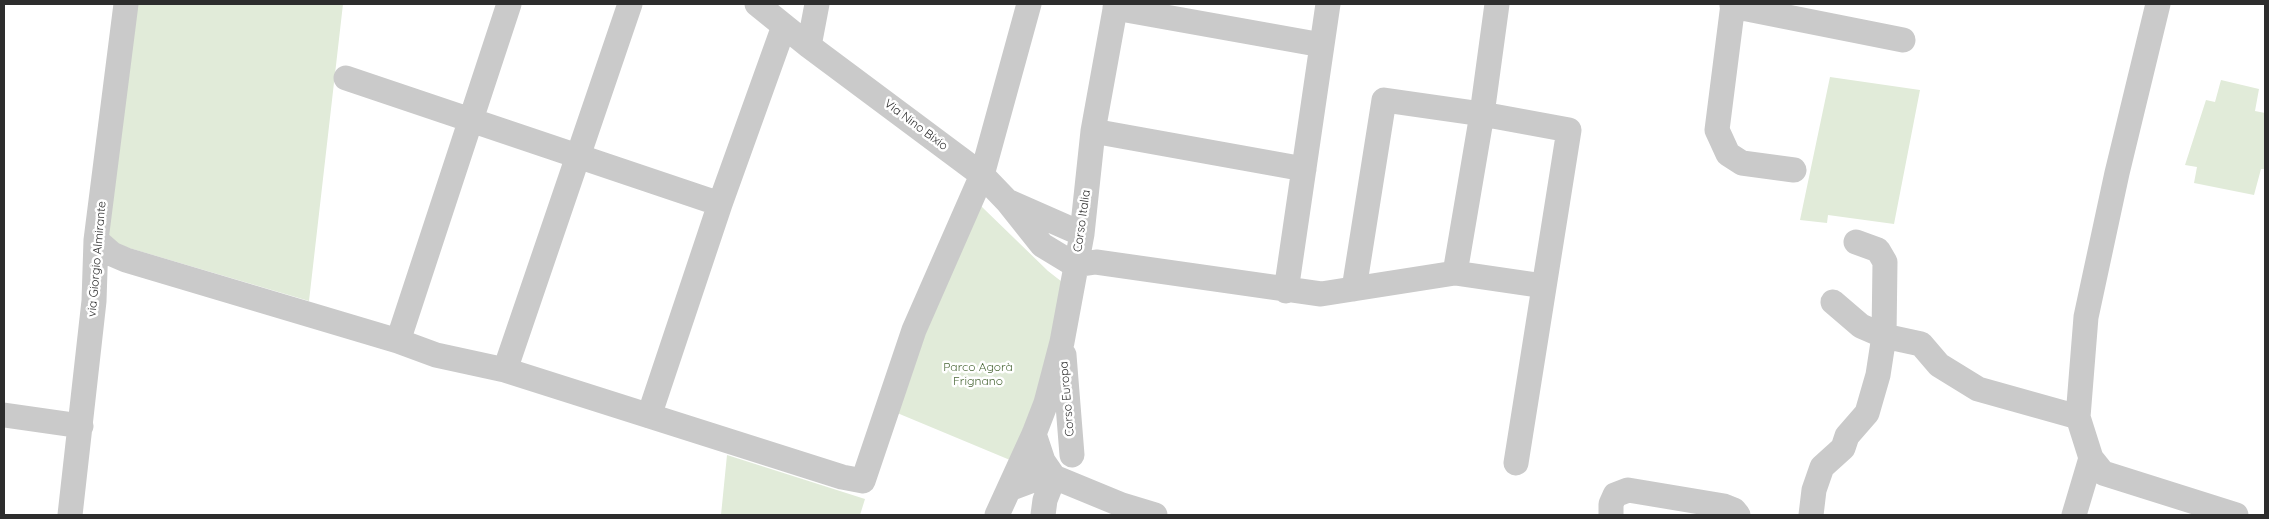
<!DOCTYPE html>
<meta charset="utf-8">
<style>
body{margin:0}
#map{position:relative;width:2269px;height:519px;overflow:hidden;background:#fff;font-family:Quicksand,sans-serif}
canvas{display:block}
.frame{position:absolute;inset:0;border:5px solid #2d2d2d;pointer-events:none}
</style>
<div id="map">
<canvas width="2269" height="519"></canvas>
<div class="frame"></div>
</div>
<script>
const context = document.querySelector('canvas').getContext('2d');
context.lineJoin = 'round';
function fill(path, color) { context.fillStyle = color; context.fill(path, 'evenodd'); }
const toPath = rows => new Path2D(rows.map(r => 'M' + r).join(''));
function stroke(path, color, width, dash) { context.strokeStyle = color; context.lineWidth = width; context.lineCap = dash ? 'butt' : 'round'; context.setLineDash(dash || []); context.stroke(path); }
function label(font, color, halo, rows, align = 'center') {
  context.font = font + ' Quicksand,sans-serif'; context.lineWidth = 5; context.setLineDash([]); context.textBaseline = 'middle'; context.strokeStyle = halo; context.fillStyle = color; for (const [text, x, y, turn = 0] of rows) {
    context.save(); context.translate(x, y); context.rotate((+turn || 0) * Math.PI / 180); context.textAlign = isNaN(turn) ? turn : align; if (halo) context.strokeText(text, 0, 0); context.fillText(text, 0, 0); context.restore();
  }
}
fill(toPath([
 [131,4,343,4,309,301,119,245,103,230],
 [1830,77,1920,90,1894,224,1828,215,1827,223,1800,220],
 [2221,80,2259,89,2255,111,2265,113,2265,169,2261,169,2254,195,2194,183,2197,167,2185,165,2206,100,2215,102],
 [981,206,1048,271,1066,285,1039,400,1010,460,890,410],
 [727,455,865,499,860,515,721,515]
]), '#e1ebd9');
stroke(toPath([
 [757,4,809,46,982,175,1007,201,1082,234],
 [1733,4,1717,130,1728,154,1742,163,1794,170],
 [2158,4,2117,173,2086,317,2078,417,2091,458,2103,473,2236,515],
 [1732,6,1903,40],
 [1115,8,1322,45],
 [809,46,817,4],
 [346,78,720,204],
 [1093,131,1304,169],
 [1007,201,1042,245,1075,265,1096,262,1321,294,1455,273,1544,286],
 [96,240,112,254,126,260,398,341,436,355,505,370,842,477,863,481,914,330,982,175,1029,4],
 [1455,273,1482,114,1497,4],
 [1354,289,1384,100,1482,114,1569,130,1516,463],
 [1286,291,1328,4],
 [1833,302,1861,326,1884,336,1921,344,1939,365,1978,389,2078,417],
 [398,341,509,4],
 [1064,355,1072,455],
 [505,370,630,4],
 [4,415,81,426],
 [649,416,720,204,784,26],
 [1034,434,1043,461,1054,477,1122,505,1155,515],
 [1009,489,1033,480,1054,477,1045,500,1043,515],
 [70,515,94,301,96,240,126,4],
 [997,515,1034,434,1046,403,1062,342,1082,234,1093,131,1116,4],
 [1611,515,1611,504,1615,495,1628,490,1724,506,1734,510,1738,515],
 [1811,515,1814,490,1822,467,1843,448,1847,436,1867,413,1878,375,1884,336,1885,262,1878,250,1856,242],
 [2074,515,2091,458]
]), '#cacaca', 25);
label('12px', '#2d2d2d', '#fff', [
 ["Via Nino Bixio",916,125,37],
 ["Corso Italia",1082,221,-82],
 ["via Giorgio Almirante",97,259,-85],
 ["Corso Europa",1067,399,-95]
]);
label('12px', '#4b6939', '#fff', [
 ["Parco Agorà",978,367],
 ["Frignano",978,381]
]);
</script>
